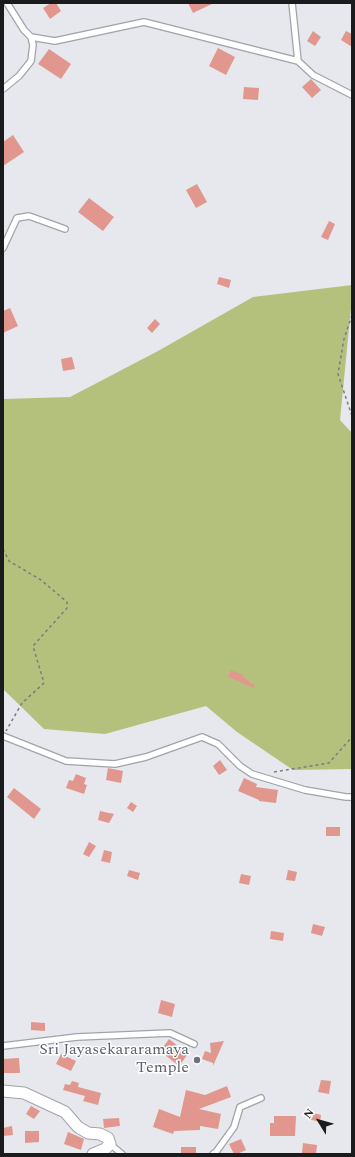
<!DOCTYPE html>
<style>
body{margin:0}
#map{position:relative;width:355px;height:1157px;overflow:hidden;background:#e6e8ee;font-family:Spectral,serif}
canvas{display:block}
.frame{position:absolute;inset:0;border:4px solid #1a1b1d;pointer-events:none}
.north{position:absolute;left:299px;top:1101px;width:40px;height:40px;-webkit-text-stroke:3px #fff;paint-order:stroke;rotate:307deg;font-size:11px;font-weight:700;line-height:16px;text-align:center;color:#1a1b1d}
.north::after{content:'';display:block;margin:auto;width:14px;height:18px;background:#1a1b1d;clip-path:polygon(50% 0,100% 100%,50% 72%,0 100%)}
</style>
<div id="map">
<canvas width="355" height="1157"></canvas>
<div class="frame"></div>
<div class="north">N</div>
</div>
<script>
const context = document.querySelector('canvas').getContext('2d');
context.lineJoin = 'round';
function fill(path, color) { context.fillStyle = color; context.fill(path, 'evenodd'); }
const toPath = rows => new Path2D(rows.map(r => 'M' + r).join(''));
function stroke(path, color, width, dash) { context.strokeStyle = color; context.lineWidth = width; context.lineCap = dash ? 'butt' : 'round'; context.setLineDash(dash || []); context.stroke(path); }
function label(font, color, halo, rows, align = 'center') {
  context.font = font + ' Spectral,serif'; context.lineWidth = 3; context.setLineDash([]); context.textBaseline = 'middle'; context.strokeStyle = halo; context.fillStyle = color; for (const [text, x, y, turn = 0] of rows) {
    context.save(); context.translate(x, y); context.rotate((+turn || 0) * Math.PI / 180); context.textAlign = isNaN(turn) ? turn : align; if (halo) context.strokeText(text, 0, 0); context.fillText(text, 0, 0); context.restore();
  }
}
fill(toPath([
 [352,285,352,298,340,420,352,433,352,769,293,770,237,732,206,706,105,734,44,729,3,689,3,399,70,397,158,351,253,297]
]), '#b4c17d');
fill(toPath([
 [51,3,56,3,61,11,50,19,43,8],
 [188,3,214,3,193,13],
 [313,31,321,37,315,46,307,41],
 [346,31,352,34,352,47,341,40],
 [218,48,235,57,226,75,209,66],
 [49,49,71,64,61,79,38,64],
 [311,79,321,90,312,98,302,87],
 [244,87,259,88,258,100,243,99],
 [13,135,24,152,3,166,3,142],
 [197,184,207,202,196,208,186,190],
 [89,198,114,217,103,231,78,212],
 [329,221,335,224,328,240,321,237],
 [219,277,231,280,229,288,217,284],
 [10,308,18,326,3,333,3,311],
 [155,319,160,324,152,333,147,328],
 [72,357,75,369,63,371,61,359],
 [231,670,243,675,243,677,255,686,254,688,228,677],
 [220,760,227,770,219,775,213,766],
 [108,768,123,771,121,783,106,780],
 [76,774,86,778,84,784,87,785,84,794,66,788,69,780,73,781],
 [244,778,257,784,256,787,278,790,276,803,259,801,259,800,238,791],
 [14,788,41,809,34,819,7,797],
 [131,802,137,806,133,812,127,808],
 [100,811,114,814,109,823,98,820],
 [326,827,340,827,340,836,326,836],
 [89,842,96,846,89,857,83,854],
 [104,850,112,852,110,863,101,861],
 [129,870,140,873,138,880,127,876],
 [288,870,297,872,295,881,286,880],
 [241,874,251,876,249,885,239,883],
 [313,924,325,927,322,936,311,933],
 [271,931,284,933,283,941,270,939],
 [161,1000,175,1004,172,1017,158,1013],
 [31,1022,45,1023,45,1031,31,1030],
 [169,1039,188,1054,179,1066,160,1051],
 [224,1041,213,1066,213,1063,202,1059,205,1051,211,1053,210,1043],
 [61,1054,76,1061,71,1071,56,1064],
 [19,1058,20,1073,3,1073,3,1059],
 [321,1080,331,1081,329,1094,318,1092],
 [72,1081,79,1083,78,1087,101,1093,98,1105,83,1101,85,1096,63,1090,65,1084,70,1085],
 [227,1086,231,1097,199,1109,221,1114,218,1129,200,1126,200,1130,174,1131,173,1134,153,1127,159,1109,180,1117,186,1090,205,1095],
 [31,1106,40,1111,34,1119,26,1114],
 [310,1112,321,1115,320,1122,308,1119],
 [274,1116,296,1116,295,1136,270,1136,270,1123,274,1123],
 [119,1118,120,1126,104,1128,103,1119],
 [12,1126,13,1135,3,1136,3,1128],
 [25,1131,39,1131,39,1142,25,1143],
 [68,1132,84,1139,81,1150,64,1144],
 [241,1139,246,1150,237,1154,234,1154,229,1144],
 [303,1143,317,1145,316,1154,302,1153],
 [181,1147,196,1147,196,1154,181,1154]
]), '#e1978d');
const lane = toPath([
 [7,3,24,30,31,37,55,41,144,22,298,61],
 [292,3,298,61,313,75,352,95],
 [3,89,19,76,31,61,33,45,31,37],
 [3,248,17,218,29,216,65,229],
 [3,736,66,761,115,764,146,757,202,737,218,744,240,766,252,774,305,790,346,797,352,797],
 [3,1046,77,1037,170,1033,194,1044],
 [110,1144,122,1154],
 [213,1154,216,1152,234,1127,240,1107,261,1098]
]);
const street = toPath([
 [3,1091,24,1093,65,1112,78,1127,88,1133,100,1134,108,1138,110,1144,105,1149,93,1154]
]);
stroke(lane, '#a1a3a9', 8);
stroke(street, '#a1a3a9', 13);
stroke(toPath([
 [352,315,344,339,338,374,352,416],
 [3,549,9,561,41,580,67,602,67,608,33,646,44,683,22,703,6,731],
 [274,772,329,763,352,737]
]), '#7b7c80', 1.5, [3, 3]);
stroke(lane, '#fff', 5.5);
stroke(street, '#fff', 11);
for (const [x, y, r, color] of [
 [197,1060,4,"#6b7280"]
]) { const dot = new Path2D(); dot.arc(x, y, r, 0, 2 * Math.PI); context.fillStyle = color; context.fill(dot); stroke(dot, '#fff', 1.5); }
label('16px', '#5b616d', '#fff', [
 ["Sri Jayasekararamaya",189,1051],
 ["Temple",189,1069]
], 'right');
</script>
